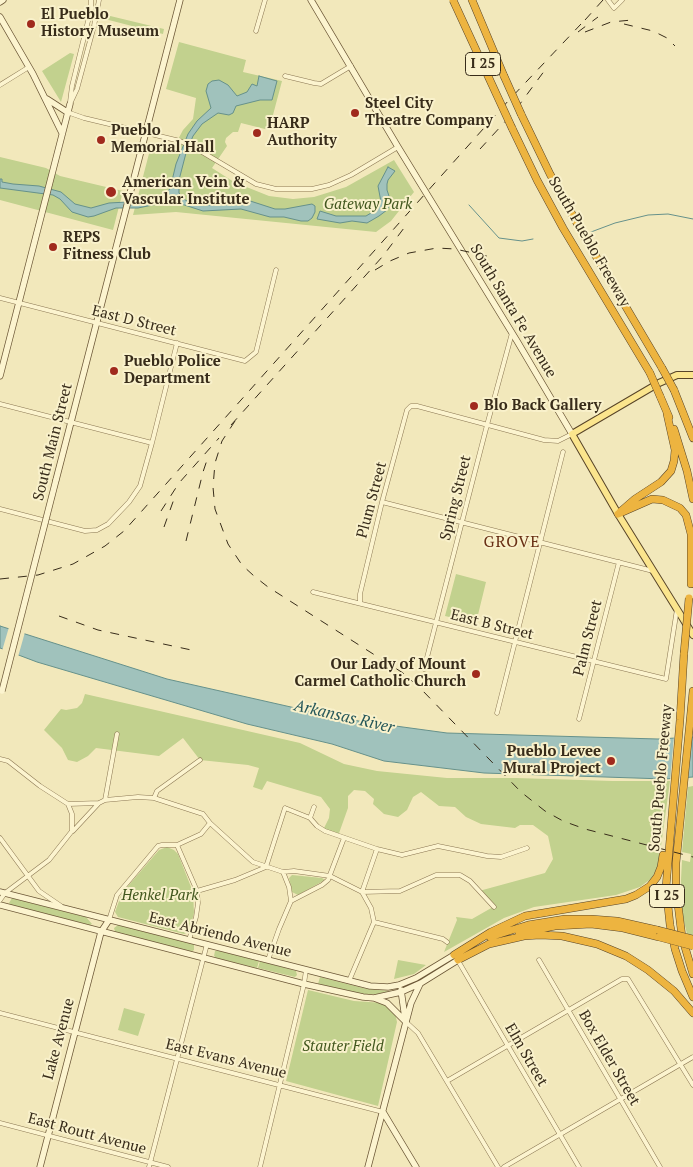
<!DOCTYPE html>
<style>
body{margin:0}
canvas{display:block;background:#f2e8bb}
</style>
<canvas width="693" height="1167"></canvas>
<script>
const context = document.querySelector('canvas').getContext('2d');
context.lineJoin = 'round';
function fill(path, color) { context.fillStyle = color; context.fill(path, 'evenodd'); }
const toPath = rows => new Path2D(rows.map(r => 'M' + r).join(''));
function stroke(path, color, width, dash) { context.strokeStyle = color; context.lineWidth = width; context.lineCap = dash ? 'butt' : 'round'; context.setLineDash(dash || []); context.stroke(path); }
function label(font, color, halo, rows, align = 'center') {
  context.font = font + ' "PT Serif",serif'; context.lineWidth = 4; context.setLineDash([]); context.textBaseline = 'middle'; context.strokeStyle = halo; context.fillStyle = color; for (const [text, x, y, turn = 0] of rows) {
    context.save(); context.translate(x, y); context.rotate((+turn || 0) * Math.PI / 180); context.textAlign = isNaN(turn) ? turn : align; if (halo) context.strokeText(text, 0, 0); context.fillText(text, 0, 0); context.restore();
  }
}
fill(toPath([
 [102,14,164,29,163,34,101,18],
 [179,42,246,60,243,72,282,81,269,130,241,123,238,132,233,132,226,138,225,142,227,146,212,168,234,182,269,196,293,199,314,197,346,187,394,160,414,192,391,221,376,232,176,212,133,215,151,146,155,143,174,147,183,130,193,119,196,98,166,89],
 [70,53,74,54,61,102,42,71],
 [0,157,46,168,60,176,123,191,113,230,0,200],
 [456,574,486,582,476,623,445,616],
 [85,694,300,743,344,764,377,771,447,778,516,778,613,781,670,781,661,846,654,845,654,852,661,854,658,866,652,878,640,887,616,895,534,907,504,918,444,952,457,920,456,917,472,919,493,907,479,891,545,873,553,859,548,836,533,825,520,825,515,828,481,824,466,817,455,807,439,806,421,792,413,797,407,810,398,817,384,814,373,804,374,799,365,791,354,790,348,796,348,808,338,836,323,830,329,818,330,809,321,797,267,781,262,790,253,787,259,768,248,765,200,760,183,738,159,756,96,748,88,756,77,762,68,760,62,748,44,730,61,709,66,710,77,708,82,703],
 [693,786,693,936,687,934,682,913,681,880,682,860,690,862,691,854,682,852,688,787],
 [167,847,174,850,178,854,193,892,194,913,189,932,184,934,118,917,115,912,122,893,159,850],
 [292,875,322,878,325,880,298,895,292,892,289,878],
 [12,898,86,917,92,924,90,925,11,905,9,903],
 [118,925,194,944,194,950,191,952,115,932,114,928],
 [215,951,220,951,259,961,257,968,216,958,214,956],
 [398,960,426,965,414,974,394,979],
 [260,961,296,971,297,975,295,977,258,968],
 [320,977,367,989,390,991,377,994,365,994,347,991,318,984],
 [308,990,354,1001,384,1003,395,1013,397,1022,378,1106,286,1081],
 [124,1008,145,1014,138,1036,118,1030]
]), '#c2d18e');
const water = toPath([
 [259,76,277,81,272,100,260,100,236,106,233,113,229,115,218,113,202,124,193,136,186,153,179,180,179,193,185,200,201,205,214,205,235,198,241,198,275,209,285,209,312,204,315,206,315,212,312,218,308,221,301,221,284,217,270,217,241,209,203,211,172,201,138,208,116,208,94,216,88,217,72,212,60,199,53,195,0,188,0,179,2,179,2,182,13,184,39,186,61,192,75,204,91,208,109,203,146,201,160,197,170,189,176,164,188,134,197,121,211,108,206,91,208,84,212,81,219,80,228,85,237,96,247,92,252,84,257,86,259,76],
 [388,167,395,171,388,180,387,184,387,190,391,202,387,210,379,216,367,223,352,221,340,223,317,219,320,211,336,216,366,216,371,213,381,202,378,186,388,167],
 [0,626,167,679,344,719,447,733,658,739,693,737,693,777,665,779,484,773,384,761,332,744,247,724,37,662,0,648,0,626]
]);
fill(water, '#a0c2bc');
stroke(water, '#66918b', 1);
fill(toPath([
 [9,627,25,632,18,657,2,651],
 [692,735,688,780,670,781,674,736]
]), '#f2e8bb');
stroke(toPath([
 [469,205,499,238,522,241,533,239],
 [591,232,615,223,648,215,668,214,693,219]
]), '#66918b', 1);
const street = toPath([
 [608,0,614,8,622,0],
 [256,31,265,0],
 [285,76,314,83,321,84,351,66],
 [0,85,29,67],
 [70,102,72,86,91,9,91,0],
 [70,104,77,89,94,26,99,0],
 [67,112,84,118,180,141,197,149,256,184,276,189,312,189,329,185,351,175,398,147],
 [0,298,245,361,256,352,276,270],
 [0,404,152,443],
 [382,502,653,571],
 [0,509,85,531,97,530,108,524,129,502,140,486,152,443,177,343],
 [313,592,666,679,677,609],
 [360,602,360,594,382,502,407,410,411,406,417,406,544,440,558,441,572,434],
 [424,669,487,425,512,333],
 [497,713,563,452],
 [579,719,619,562],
 [0,759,8,761,40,786,68,804,99,803,105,800,138,797,154,798,203,814,210,823,253,862,283,872,294,871,330,876,362,892,371,908,374,922,349,981],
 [154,798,157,791,200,760],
 [105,800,117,734],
 [310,818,314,807],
 [73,831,99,803],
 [0,838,39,891,61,906],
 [177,845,197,891,198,903,196,917,189,940],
 [377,849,362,892,400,891,436,875,460,875,470,881,494,907],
 [197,891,235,880,266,867,285,808,310,818,317,826,325,831,377,849,402,855,438,846,487,856,501,857,527,848],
 [0,900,5,893,49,860,72,831,72,814,68,804],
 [291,901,322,885,328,880,344,838],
 [109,920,117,895,158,846,162,845,177,845,201,834,210,823],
 [374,922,443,939,447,942],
 [457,959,579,1167],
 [268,960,279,929,291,901,289,887,283,872],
 [539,960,660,1167],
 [0,1013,383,1112],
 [406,1022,418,1033,498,1167],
 [447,1081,622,979,628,979,693,1085],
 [0,1123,168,1167],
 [149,1167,207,944],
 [260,1167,304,984,306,970],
 [504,1167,693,1057]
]);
const secondary = toPath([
 [311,0,398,147,517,341,572,434],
 [0,2,3,0],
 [0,17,33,74,62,133],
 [47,99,67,112],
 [0,376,70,104],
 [56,480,180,0],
 [0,892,370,986,388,987,399,985,416,978,454,955],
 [0,905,304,984,363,997,374,998,401,992,421,983,458,960],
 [401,990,405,1018],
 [374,998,387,1003,406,1022],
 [383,1112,416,1167],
 [40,1167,101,932,109,920],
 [368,1167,411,1003,420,984]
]);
const primary = toPath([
 [693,375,677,375,659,383,572,434,618,514,693,635]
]);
const highway = toPath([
 [472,0,504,76],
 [521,114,550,174,584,236,662,368],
 [512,128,537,180,563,228,650,373],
 [674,390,693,438],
 [660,396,669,417],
 [674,429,687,471,693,499],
 [620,512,635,499,661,482,671,471,674,461,675,450,667,414],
 [618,514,652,499,663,500,680,508,686,515,691,534,691,584],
 [684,653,680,720,666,887,670,925,675,949,682,971,693,997],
 [693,691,676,863,676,888,682,937,693,974],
 [519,933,555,926,591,924,623,928,659,937],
 [490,937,528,925,565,919,591,919,617,921,657,930],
 [489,944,524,936,540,935,562,936,597,944,626,956,648,970,674,991,693,1013],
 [454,955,491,932,525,916,626,899,636,895,650,886,657,877,661,867,663,855],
 [458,960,493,942]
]);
stroke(street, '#8b7753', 5);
stroke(secondary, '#6c5737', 7);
stroke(primary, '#584428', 8);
stroke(highway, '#584428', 8);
stroke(street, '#fcf4cf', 4);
stroke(secondary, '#fcf4cf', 5.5);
stroke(primary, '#fbe58d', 6);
stroke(highway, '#edb440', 7);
stroke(toPath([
 [585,20,603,0],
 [624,24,653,31,667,38,675,46],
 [578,32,598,17],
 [585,32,611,22,632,20],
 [480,149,514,112,545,70],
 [375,270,390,261,409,253,437,248,455,249,487,256],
 [235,421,222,441,215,463,213,487,215,509,228,544,242,565,254,576,268,587,403,673,421,689,521,792,545,811,563,821,585,829,693,857],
 [231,425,383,256,407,224],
 [161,511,179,483,219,438],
 [164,527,174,499],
 [186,541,203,472,209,454],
 [0,579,38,575,73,564,105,546,124,531,509,100,581,24],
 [59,616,98,630,196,651]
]), '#382c1a', 1, [9, 9]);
const secondaryBridge = toPath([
 [2,691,56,480]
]);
const highwayBridge = toPath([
 [453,0,512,128],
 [504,76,521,114],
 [662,368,674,390],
 [650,373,660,396],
 [684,653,689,598],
 [657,930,693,939],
 [659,937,693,946]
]);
stroke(secondaryBridge, '#6c5737', 7, []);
stroke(highwayBridge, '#584428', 8, []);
stroke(secondaryBridge, '#fcf4cf', 5.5);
stroke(highwayBridge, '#edb440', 7);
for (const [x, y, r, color] of [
 [31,24,5,"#a02a1d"],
 [355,113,5,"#a02a1d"],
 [257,133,5,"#a02a1d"],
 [101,140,5,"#a02a1d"],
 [111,192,6,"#a02a1d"],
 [53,247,5,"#a02a1d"],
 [114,371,5,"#a02a1d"],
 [474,406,5,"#a02a1d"],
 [476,674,5,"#a02a1d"],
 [611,761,5,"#a02a1d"]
]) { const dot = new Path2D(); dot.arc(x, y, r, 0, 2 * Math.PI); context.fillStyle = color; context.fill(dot); stroke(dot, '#f9f1cb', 2); }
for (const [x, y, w] of [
 [483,64,35],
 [667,896,35]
]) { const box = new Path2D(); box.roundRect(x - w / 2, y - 11.5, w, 23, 4); context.fillStyle = '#f9f1cb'; context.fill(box); stroke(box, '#382c1a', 1); }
label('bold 14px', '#382c1a', null, [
 ["I 25",483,64],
 ["I 25",667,896]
]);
label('bold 15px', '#382c1a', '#f9f1cb', [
 ["El Pueblo",41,15],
 ["History Museum",41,32],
 ["Steel City",365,104],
 ["Theatre Company",365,121],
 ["HARP",267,124],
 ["Authority",267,141],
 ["Pueblo",111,131],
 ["Memorial Hall",111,148],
 ["American Vein &",122,183],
 ["Vascular Institute",122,200],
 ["REPS",63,238],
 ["Fitness Club",63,255],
 ["Pueblo Police",124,362],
 ["Department",124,379],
 ["Blo Back Gallery",484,406],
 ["Our Lady of Mount",466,665,"right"],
 ["Carmel Catholic Church",466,682,"right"],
 ["Pueblo Levee",601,752,"right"],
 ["Mural Project",601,769,"right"]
], 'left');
label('italic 15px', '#42571e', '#f9f1cb', [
 ["Gateway Park",368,205],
 ["Henkel Park",160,896],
 ["Stauter Field",343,1047]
]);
label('15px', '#382c1a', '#f9f1cb', [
 ["South Pueblo Freeway",589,242,60],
 ["South Santa Fe Avenue",513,311,59],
 ["East D Street",134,321,14],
 ["South Main Street",53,442,-76],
 ["Spring Street",456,498,-76],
 ["Plum Street",372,500,-75],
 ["East B Street",492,625,14],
 ["Palm Street",588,638,-76],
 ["South Pueblo Freeway",661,778,-85],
 ["East Abriendo Avenue",220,935,14],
 ["Lake Avenue",59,1039,-75],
 ["Elm Street",526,1055,60],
 ["Box Elder Street",609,1058,60],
 ["East Evans Avenue",226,1059,14],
 ["East Routt Avenue",87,1134,15]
]);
context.letterSpacing = '1px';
label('16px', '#693015', '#f9f1cb', [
 ["GROVE",512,542]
]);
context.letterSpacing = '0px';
label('italic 16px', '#27585a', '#f9f1cb', [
 ["Arkansas River",344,717,13]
]);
</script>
